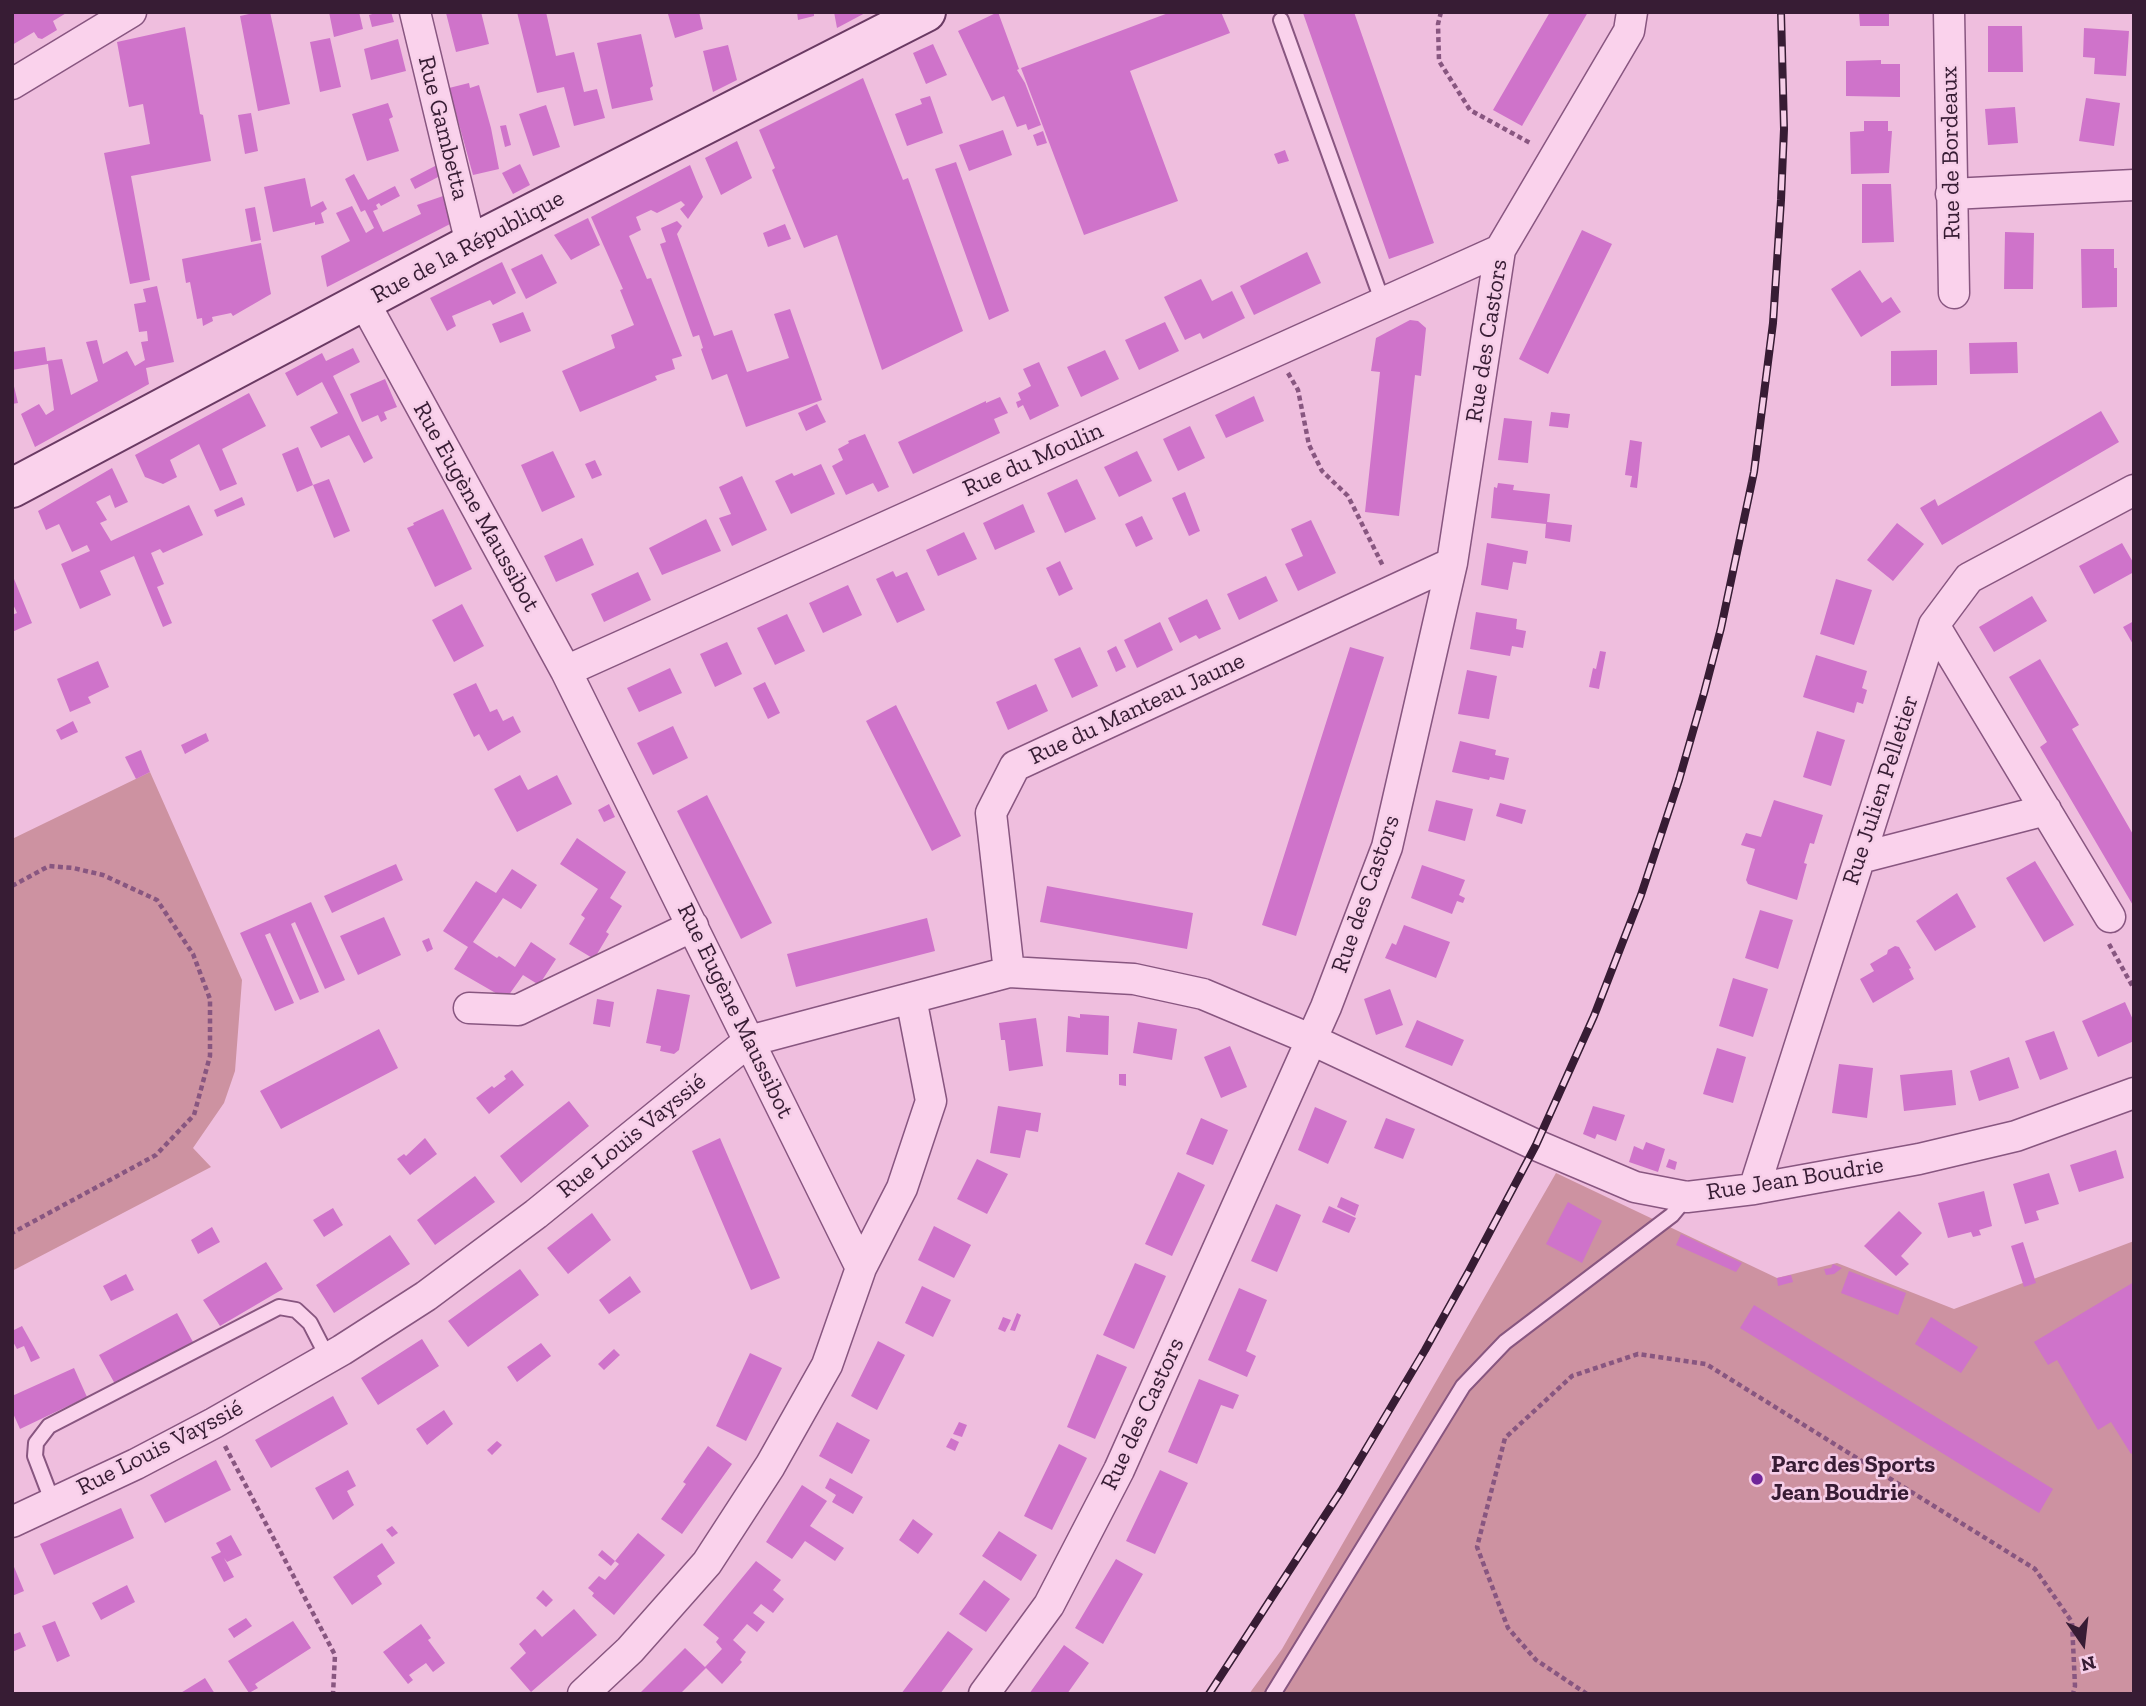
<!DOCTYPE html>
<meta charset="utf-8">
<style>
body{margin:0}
#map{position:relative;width:2146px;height:1706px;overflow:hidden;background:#efbede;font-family:"Zilla Slab",serif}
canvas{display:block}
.frame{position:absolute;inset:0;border:14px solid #371c34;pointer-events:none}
.north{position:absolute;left:2048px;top:1608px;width:70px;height:70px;-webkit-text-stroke:5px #f6cee8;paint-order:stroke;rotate:166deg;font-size:19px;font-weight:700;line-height:28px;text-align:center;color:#371c34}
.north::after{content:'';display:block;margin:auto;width:24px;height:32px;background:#371c34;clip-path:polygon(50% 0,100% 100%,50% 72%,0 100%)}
</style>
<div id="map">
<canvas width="2146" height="1706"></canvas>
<div class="frame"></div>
<div class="north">N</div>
</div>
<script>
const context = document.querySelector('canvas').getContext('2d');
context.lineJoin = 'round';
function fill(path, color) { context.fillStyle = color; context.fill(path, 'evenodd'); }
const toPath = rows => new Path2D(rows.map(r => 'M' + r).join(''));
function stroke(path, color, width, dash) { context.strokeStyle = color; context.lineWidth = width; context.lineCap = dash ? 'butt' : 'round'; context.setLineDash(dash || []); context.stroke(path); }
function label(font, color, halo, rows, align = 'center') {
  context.font = font + ' "Zilla Slab",serif'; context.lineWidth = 5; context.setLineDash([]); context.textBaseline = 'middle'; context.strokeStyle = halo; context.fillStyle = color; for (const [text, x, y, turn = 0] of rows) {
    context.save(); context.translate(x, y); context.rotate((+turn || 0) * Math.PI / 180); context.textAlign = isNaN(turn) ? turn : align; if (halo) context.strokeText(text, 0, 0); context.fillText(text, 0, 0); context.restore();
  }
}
fill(toPath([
 [150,772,242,980,235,1071,224,1103,193,1148,211,1167,12,1271,12,839],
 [1556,1173,1777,1278,1837,1263,1954,1309,2134,1241,2134,1694,1249,1694,1282,1649]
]), '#cd92a1');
fill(toPath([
 [12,12,68,12,53,21,57,30,42,39,38,38,34,32,12,45],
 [258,12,270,12,290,104,258,111,240,16],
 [329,12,359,12,363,29,334,37],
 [379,12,391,12,394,22,372,27,369,15],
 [481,12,489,44,456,52,446,13],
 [517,12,546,12,556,56,574,52,584,92,597,89,605,118,574,126,564,87,537,93],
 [673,12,699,12,703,29,675,38,668,14],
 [797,12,814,12,814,16,798,20],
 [834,12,867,12,837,28],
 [998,12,1019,69,1017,70,1025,83,1041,125,1028,130,1026,124,1017,127,1004,96,992,101,958,31],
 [1171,12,1221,12,1230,33,1130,71,1178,201,1084,235,1021,68],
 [1354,12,1434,243,1389,259,1303,13],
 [1550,12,1588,12,1522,126,1493,110],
 [1859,12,1889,12,1889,26,1860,26],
 [1988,26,2022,26,2023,72,1988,72],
 [185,27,200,114,203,115,211,161,131,176,150,280,130,284,104,153,150,144,143,104,129,107,117,42],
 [2084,28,2129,31,2126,76,2094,74,2095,58,2083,57],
 [641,34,653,86,650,88,653,100,612,109,597,43],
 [330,38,341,87,320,92,310,42],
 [398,39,406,71,371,80,364,49],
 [933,44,947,75,926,84,913,53],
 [728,45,737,80,713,92,703,51],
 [1881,60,1881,64,1900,64,1900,97,1846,96,1846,61],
 [863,78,903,180,908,178,963,331,882,370,837,235,804,248,772,170,775,168,759,130],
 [469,83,470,88,479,85,491,128,499,169,473,175,449,88],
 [930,96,943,133,907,146,895,114,922,104,920,99],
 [2086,98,2120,103,2114,146,2079,141],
 [388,103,393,117,389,119,399,151,367,161,352,114],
 [546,105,560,147,533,156,519,114],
 [2015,107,2018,143,1988,145,1985,109],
 [251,113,258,151,245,154,238,115],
 [1864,121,1888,121,1888,131,1892,131,1889,173,1851,174,1850,132,1864,131],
 [506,125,511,145,505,147,500,126],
 [1003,130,1012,155,969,171,959,145],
 [1043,131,1047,143,1037,146,1033,135],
 [737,141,752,178,721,195,705,158],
 [1285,150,1289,161,1278,164,1274,154],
 [956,162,1009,311,989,320,935,169],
 [520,164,530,185,513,194,502,173],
 [437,165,440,176,415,189,410,179],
 [690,165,703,197,688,219,680,209,685,205,681,201,657,213,651,210,636,217,641,230,629,236,647,279,651,278,682,356,672,359,675,369,655,376,657,380,580,412,562,371,615,348,611,335,634,325,620,290,623,289,591,217],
 [354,174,368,200,395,186,400,196,381,206,379,203,376,205,378,209,373,211,383,232,421,214,417,205,446,195,454,222,327,287,321,256,350,241,336,213,352,206,366,233,374,228,365,210,361,212,345,179],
 [305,178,311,207,323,201,327,209,321,213,324,223,315,225,315,222,273,232,264,187],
 [1862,184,1891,184,1894,242,1862,243],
 [255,207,261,240,251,242,245,209],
 [588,218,600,245,571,260,554,235],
 [677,221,682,226,677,234,714,336,732,330,747,372,789,358,774,314,790,309,822,400,746,427,727,374,712,380,701,349,703,348,699,335,693,337,660,244,666,242,661,228],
 [785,224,791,239,768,247,763,233],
 [1582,230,1612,244,1548,374,1519,359],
 [2005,232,2034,233,2033,289,2004,289],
 [261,243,271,294,233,316,231,313,212,317,213,321,203,326,202,318,197,319,190,282,186,283,182,259],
 [2081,249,2114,249,2114,268,2117,268,2117,307,2082,308],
 [1307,252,1321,283,1254,315,1240,286],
 [542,254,557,283,526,299,511,269],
 [502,262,516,293,493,305,490,300,452,316,456,326,447,331,430,298],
 [1860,270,1882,303,1891,297,1901,312,1861,337,1831,289],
 [1201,279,1212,301,1232,291,1245,318,1203,339,1200,333,1185,340,1164,297],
 [157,286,174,362,146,368,149,384,35,447,21,414,39,404,46,415,54,410,48,364,12,370,12,352,45,347,47,361,62,359,71,395,98,381,86,342,97,340,103,364,127,351,135,366,145,360,141,342,148,341,147,331,139,332,134,304,146,302,143,289],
 [523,312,531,331,500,343,492,324],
 [1410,320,1418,321,1426,328,1421,376,1415,375,1399,516,1365,512,1380,372,1371,371,1376,338],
 [1165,322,1179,351,1139,370,1125,340],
 [2017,342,2018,373,1970,374,1969,343],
 [353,348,360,362,333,376,373,458,364,463,349,435,321,448,310,427,338,413,322,382,297,396,285,373,322,353,326,361],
 [1105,350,1119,379,1081,397,1067,367],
 [1937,350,1937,385,1891,386,1891,351],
 [1039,362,1059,406,1030,420,1023,405,1018,408,1016,402,1021,400,1018,393,1031,386,1023,369],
 [12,378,18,403,12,404],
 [385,379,397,407,384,412,387,419,381,422,378,415,362,422,350,394],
 [249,393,266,426,222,449,237,484,220,491,199,444,170,460,177,477,163,484,145,477,135,455],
 [1254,396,1264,421,1226,438,1215,415],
 [1000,397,1008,413,994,419,1000,433,913,474,898,442,986,401,986,403],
 [817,404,826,422,806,431,798,413],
 [2101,411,2119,442,1942,545,1920,508,1935,499,1938,506],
 [1551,412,1570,414,1568,428,1549,426],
 [1504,418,1532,421,1528,463,1498,460],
 [1190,426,1205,458,1178,471,1163,439],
 [865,434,889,487,878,492,873,483,846,495,832,466,843,460,838,449,849,443,848,441],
 [1630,440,1642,442,1637,488,1630,487,1632,476,1625,475],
 [298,447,313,485,329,479,350,531,334,538,313,485,297,492,282,454],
 [553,451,575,497,542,512,521,465],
 [1137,451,1152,481,1119,497,1104,467],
 [595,460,602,475,592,479,585,464],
 [821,464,835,494,791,514,775,481,792,473,794,476],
 [112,468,128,502,115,508,110,495,96,502,107,520,100,523,111,541,189,505,203,535,163,553,160,549,151,553,164,584,157,587,172,623,163,627,134,556,100,571,111,595,80,609,61,564,90,551,87,545,72,552,59,524,46,530,38,511],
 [742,476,767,530,732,546,719,518,731,514,719,487],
 [1077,479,1096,519,1065,533,1047,493],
 [1498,483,1514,485,1513,490,1550,494,1547,522,1572,525,1570,542,1545,538,1546,524,1491,518,1494,487,1497,488],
 [1185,492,1200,531,1189,536,1172,498],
 [242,497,245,505,217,517,214,510],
 [1023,504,1035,532,995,550,983,523],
 [443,509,472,569,435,587,407,528,414,525,413,523],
 [1142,516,1153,539,1136,547,1125,524],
 [706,519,721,551,662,575,649,548],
 [1311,520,1336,573,1298,591,1285,564,1303,556,1291,529],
 [1897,523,1924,544,1893,581,1867,560],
 [964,532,977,559,938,576,926,550],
 [582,538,594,565,556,582,544,556],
 [1487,543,1528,551,1526,564,1513,562,1508,590,1481,585],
 [2122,543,2134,564,2134,572,2094,594,2079,566],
 [1060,561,1073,589,1059,596,1046,568],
 [893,571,896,577,907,572,925,610,897,623,876,579],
 [638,572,651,600,604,622,591,594],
 [12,574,32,623,12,632,12,615,17,613,12,602],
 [1266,576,1278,601,1239,620,1227,594],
 [1836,579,1872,590,1854,645,1820,634],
 [848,585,862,615,823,633,809,603],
 [2032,596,2047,621,1994,652,1979,627],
 [1207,599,1221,629,1199,639,1196,635,1180,643,1168,618],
 [462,604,484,646,454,662,432,620],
 [1476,612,1517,619,1516,629,1526,631,1523,648,1512,646,1510,656,1470,649],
 [787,614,805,651,775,665,757,628],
 [2134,621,2134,646,2123,627],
 [1160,622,1173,650,1137,668,1124,640],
 [727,642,742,674,715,687,700,654],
 [1116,646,1126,667,1116,672,1107,651],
 [1080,647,1098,686,1072,698,1054,659],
 [1350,647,1384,657,1296,936,1262,925],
 [1600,651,1606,652,1599,689,1589,687,1593,668,1596,669],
 [1816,655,1867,671,1862,688,1867,690,1863,704,1857,702,1854,713,1803,697],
 [2040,659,2079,725,2072,729,2134,836,2134,907,2040,747,2047,742,2009,677],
 [98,661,109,687,88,697,91,703,70,712,57,679],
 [670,668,682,693,639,712,627,688],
 [1467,670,1497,676,1489,719,1458,714],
 [765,682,780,713,768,719,753,688],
 [476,683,490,712,497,709,503,721,513,716,521,732,488,751,479,734,474,737,453,694],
 [1036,684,1048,711,1008,730,996,702],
 [896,705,961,836,932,851,866,721],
 [73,721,78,732,61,740,56,730],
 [673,726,688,758,653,775,637,743],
 [1817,731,1845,740,1831,786,1803,777],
 [206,733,209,741,185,754,181,745],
 [1460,741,1496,750,1495,755,1509,758,1504,780,1490,777,1489,780,1452,772],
 [141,750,150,772,136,779,125,757],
 [520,775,528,790,557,775,572,804,517,832,494,789],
 [707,795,772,923,741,939,677,811],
 [1436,800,1473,809,1465,841,1428,831],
 [1774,800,1823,815,1814,844,1810,843,1804,863,1807,864,1797,900,1748,884,1746,880,1755,849,1741,845,1746,833,1761,837],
 [1500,803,1526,810,1522,824,1496,816],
 [609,804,615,817,604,822,598,810],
 [577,838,626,872,610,898,622,906,606,932,609,934,594,959,569,944,585,918,581,915,598,889,560,864],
 [2035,861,2074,925,2044,942,2006,878],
 [396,864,403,880,332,913,324,896],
 [1422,865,1465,880,1459,895,1465,898,1463,903,1457,901,1452,914,1411,898],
 [512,869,537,885,521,909,503,898,473,942,497,958,499,956,515,967,531,942,556,959,539,985,523,975,506,999,454,969,468,947,443,931,476,881,496,893],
 [1047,886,1193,913,1187,949,1040,922],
 [1957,893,1976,927,1935,951,1916,921],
 [311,902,345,980,325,989,295,922,291,924,319,992,300,1000,270,933,265,935,294,1003,275,1011,240,933],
 [1760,910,1793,920,1778,969,1745,958],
 [384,917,401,955,358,975,340,936],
 [927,918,935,951,796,987,787,954],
 [1404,925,1450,942,1436,978,1385,958,1392,943,1396,945],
 [429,938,433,949,427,952,422,941],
 [1895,946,1899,947,1911,968,1909,969,1914,979,1873,1003,1860,979,1874,971,1870,964,1887,954,1888,950],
 [1733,978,1768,989,1753,1037,1719,1026],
 [657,989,690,995,679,1050,674,1054,660,1051,661,1046,646,1043],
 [1390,989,1403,1025,1376,1035,1364,999],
 [597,999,614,1002,610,1027,593,1024],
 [2125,1002,2134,1022,2134,1041,2098,1057,2082,1021],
 [1080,1014,1109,1016,1108,1055,1066,1052,1068,1016,1080,1018],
 [1036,1018,1043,1066,1009,1071,1005,1040,1001,1040,999,1023],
 [1417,1020,1464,1040,1452,1066,1405,1047],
 [1138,1022,1177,1029,1172,1060,1133,1053],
 [379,1029,398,1068,281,1129,260,1091],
 [2054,1031,2068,1069,2040,1080,2025,1041],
 [1230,1046,1247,1087,1221,1098,1204,1057],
 [1717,1048,1746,1057,1733,1103,1703,1094],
 [2009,1057,2019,1088,1979,1101,1970,1071],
 [1839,1064,1873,1068,1867,1118,1832,1113],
 [512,1070,524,1085,489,1114,476,1098,492,1086,494,1088,506,1079,504,1076],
 [1952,1070,1956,1105,1904,1111,1900,1075],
 [1119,1074,1126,1074,1126,1086,1119,1085],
 [569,1101,589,1126,521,1183,500,1156],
 [998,1106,1041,1113,1038,1132,1026,1130,1020,1158,990,1153],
 [1593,1106,1625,1115,1616,1141,1597,1134,1595,1139,1583,1134],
 [1315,1107,1347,1121,1328,1164,1298,1150],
 [1201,1118,1228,1130,1213,1165,1186,1154],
 [1386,1118,1415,1129,1403,1159,1374,1148],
 [425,1138,437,1154,410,1175,397,1159,404,1154,406,1156],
 [720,1138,780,1278,751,1290,692,1151],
 [1646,1142,1665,1149,1658,1172,1629,1162,1634,1146,1643,1150],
 [2116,1150,2124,1178,2079,1192,2070,1165],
 [977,1159,1008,1174,987,1214,957,1199],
 [1669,1159,1677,1162,1675,1170,1666,1167],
 [1178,1172,1205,1185,1172,1256,1145,1244],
 [2049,1173,2059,1204,2036,1211,2039,1220,2025,1224,2013,1184],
 [475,1176,495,1202,435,1245,417,1220],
 [1984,1191,1992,1226,1979,1230,1981,1235,1973,1237,1971,1232,1948,1238,1938,1203],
 [1341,1197,1359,1205,1355,1216,1337,1207],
 [1568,1202,1602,1221,1582,1263,1546,1244],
 [1276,1204,1301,1215,1277,1272,1251,1261],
 [1329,1206,1356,1218,1349,1233,1322,1222],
 [333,1208,343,1225,324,1237,313,1220],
 [1899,1211,1922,1233,1901,1256,1909,1264,1896,1276,1864,1246],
 [592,1213,611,1240,568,1274,547,1248],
 [934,1226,971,1245,954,1278,918,1260],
 [212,1227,220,1242,198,1254,191,1240],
 [1681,1234,1742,1263,1736,1272,1676,1245],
 [390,1235,410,1264,334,1313,316,1285],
 [2023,1242,2036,1283,2024,1287,2011,1246],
 [266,1262,283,1289,220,1326,203,1300],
 [1135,1263,1166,1276,1134,1349,1103,1335],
 [1833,1264,1842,1268,1834,1274,1826,1275,1824,1269,1831,1268],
 [520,1269,539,1295,468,1347,448,1321],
 [1849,1271,1906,1293,1898,1315,1841,1293],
 [126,1274,134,1290,111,1301,103,1286],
 [1791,1275,1793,1282,1778,1286,1777,1278],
 [630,1276,641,1292,609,1314,599,1300],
 [2134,1282,2134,1452,2131,1454,2111,1422,2098,1430,2057,1360,2048,1365,2034,1342],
 [922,1286,951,1300,933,1337,905,1323],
 [1239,1288,1267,1300,1246,1351,1256,1356,1247,1377,1208,1360],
 [1754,1305,2053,1489,2039,1513,1740,1328],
 [177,1313,193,1342,115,1384,99,1355],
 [1017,1313,1021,1315,1015,1331,1010,1330],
 [1003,1317,1011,1320,1005,1332,998,1329],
 [1931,1317,1978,1347,1961,1373,1915,1344],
 [22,1326,40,1358,31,1362,24,1346,17,1349,12,1340,12,1331],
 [422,1339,439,1366,378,1405,361,1378],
 [878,1341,905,1355,877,1410,851,1396],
 [541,1343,551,1356,517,1382,507,1367],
 [614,1349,620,1355,604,1370,598,1364],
 [750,1353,782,1368,746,1441,716,1426],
 [1097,1354,1127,1367,1095,1439,1067,1427],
 [74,1368,87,1397,20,1429,12,1411,12,1396],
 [1199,1379,1239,1395,1233,1409,1221,1405,1197,1464,1168,1452],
 [333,1396,348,1424,271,1468,255,1440],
 [444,1410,453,1424,427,1445,416,1429],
 [837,1422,870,1440,852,1474,819,1456],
 [959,1422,967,1425,962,1437,953,1434],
 [951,1438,959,1442,955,1451,946,1447],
 [497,1441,502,1445,492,1455,487,1450],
 [1059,1444,1087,1458,1052,1530,1024,1516],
 [708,1446,732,1464,682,1534,661,1519,686,1484,683,1482],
 [216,1460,231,1490,165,1523,150,1495],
 [348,1470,356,1486,347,1491,354,1505,333,1520,315,1488],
 [1160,1470,1188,1483,1155,1554,1126,1541],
 [830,1478,863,1497,853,1514,832,1502,836,1495,825,1488],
 [802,1485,827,1501,810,1526,844,1548,835,1561,805,1541,792,1559,766,1542],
 [121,1508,134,1538,54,1575,40,1544],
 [913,1519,933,1534,918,1554,899,1540],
 [392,1526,398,1533,392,1537,386,1530],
 [999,1531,1037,1555,1021,1581,982,1556],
 [638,1533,665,1555,614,1615,592,1596,594,1593,588,1588,599,1576,605,1580,619,1564,615,1561],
 [231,1535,242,1555,227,1562,224,1558,234,1577,224,1582,211,1557,221,1552,216,1543],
 [382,1543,395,1563,377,1576,382,1584,352,1605,333,1577],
 [602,1550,615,1561,611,1566,598,1555],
 [1116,1559,1143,1574,1103,1644,1075,1628],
 [756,1561,781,1580,773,1590,784,1599,773,1613,761,1604,753,1613,765,1622,757,1632,747,1624,733,1640,746,1652,740,1660,742,1662,722,1684,705,1667,722,1649,716,1642,719,1638,703,1625],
 [12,1562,24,1591,12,1596],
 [984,1580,1010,1599,986,1632,959,1614],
 [127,1585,135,1602,101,1620,92,1603],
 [543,1590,553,1600,546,1607,536,1598],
 [574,1609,597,1635,531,1692,510,1668,526,1653,519,1644,535,1629,542,1637],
 [246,1618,252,1626,234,1638,228,1629],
 [55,1621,70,1656,57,1662,42,1626],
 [293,1621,311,1648,255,1684,258,1688,249,1693,228,1661],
 [421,1624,431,1638,428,1640,445,1663,433,1672,426,1663,409,1675,413,1680,408,1684,383,1652],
 [948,1631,973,1649,940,1694,901,1694],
 [20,1632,26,1646,12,1652,12,1635],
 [1064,1645,1089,1663,1067,1694,1029,1694],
 [685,1648,706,1668,680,1694,639,1694],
 [205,1678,215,1694,179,1694]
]), '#cf73ca');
const lane = toPath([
 [1281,20,1383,303],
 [53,1503,35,1456,36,1443,49,1426,279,1307,296,1310,310,1323,328,1358],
 [1273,1694,1463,1386,1505,1342,1672,1215,1687,1197]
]);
const street = toPath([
 [415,12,471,244],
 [1949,12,1954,293],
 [12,84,131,12],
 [1951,194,2134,185],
 [364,302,566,671,861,1268,827,1365,770,1466,707,1563,630,1650,583,1694],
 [1934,625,2110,917],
 [566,671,1500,250],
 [1860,858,2046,810],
 [1009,972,991,813,1015,766,1452,563],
 [469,1008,518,1010,693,926],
 [1754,1189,1934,625,1969,578,2134,490],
 [861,1268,902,1188,931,1101,911,998],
 [12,1522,136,1464,214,1423,342,1350,426,1296,536,1214,749,1041,1009,972,1134,979,1203,994,1310,1039,1536,1145,1635,1187,1687,1197,1754,1189,1919,1159,2016,1136,2134,1093],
 [984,1694,1049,1605,1119,1470,1326,1007,1387,847,1452,563,1500,250,1629,31,1632,12]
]);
const secondary = toPath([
 [12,488,471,244,926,12]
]);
stroke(lane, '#885680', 18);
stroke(street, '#885680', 33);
stroke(secondary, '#6a3a63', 42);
stroke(toPath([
 [1441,12,1438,24,1439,61,1470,110,1532,144],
 [1288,373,1298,390,1309,445,1322,471,1348,496,1383,566],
 [12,886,49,866,73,868,103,875,157,900,193,954,210,999,210,1056,194,1115,156,1155,12,1233],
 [2109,944,2134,989],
 [225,1446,335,1655,333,1694],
 [1587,1694,1536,1660,1508,1628,1477,1547,1505,1438,1572,1376,1638,1354,1706,1364,2035,1569,2072,1622,2075,1686,2073,1694]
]), '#885680', 4.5, [5, 3.5]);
stroke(lane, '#fad2ec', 14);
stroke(street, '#fad2ec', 30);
stroke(secondary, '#fad2ec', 38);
const rail = toPath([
 [1209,1694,1341,1491,1425,1350,1469,1271,1536,1145,1594,1016,1641,895,1679,780,1704,693,1721,628,1754,472,1773,323,1781,200,1784,129,1781,12]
]);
stroke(rail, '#371c34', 8);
stroke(rail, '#f6cee8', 5, [16]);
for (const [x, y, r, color] of [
 [1757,1479,7,"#6f2499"]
]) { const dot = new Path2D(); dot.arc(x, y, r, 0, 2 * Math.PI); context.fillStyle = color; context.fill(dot); stroke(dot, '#f6cee8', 2.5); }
label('24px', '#371c34', '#f6cee8', [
 ["Rue Gambetta",443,128,76],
 ["Rue de Bordeaux",1951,153,-91],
 ["Rue de la République",468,247,-28],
 ["Rue des Castors",1487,341,-81],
 ["Rue du Moulin",1033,460,-24],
 ["Rue Eugène Maussibot",476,507,61],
 ["Rue du Manteau Jaune",1137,709,-25],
 ["Rue Julien Pelletier",1881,790,-72],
 ["Rue des Castors",1366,894,-71],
 ["Rue Eugène Maussibot",735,1011,64],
 ["Rue Louis Vayssié",632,1136,-39],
 ["Rue Jean Boudrie",1795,1179,-9],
 ["Rue des Castors",1143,1414,-65],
 ["Rue Louis Vayssié",160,1448,-27]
]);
label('bold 24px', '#371c34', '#f6cee8', [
 ["Parc des Sports",1771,1465],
 ["Jean Boudrie",1771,1493]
], 'left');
</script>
